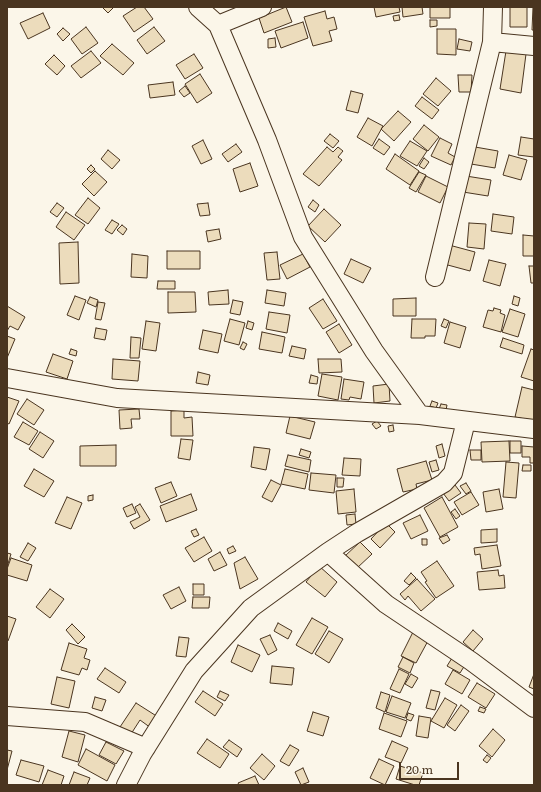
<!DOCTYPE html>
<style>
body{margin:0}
#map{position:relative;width:541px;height:792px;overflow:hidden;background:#fbf6e9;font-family:Literata,serif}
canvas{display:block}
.frame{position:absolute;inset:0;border:8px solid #4a3520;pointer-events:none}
.scale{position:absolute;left:399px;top:762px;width:60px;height:18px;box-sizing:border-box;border:2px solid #4a3520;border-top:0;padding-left:5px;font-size:12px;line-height:14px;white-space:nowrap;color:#4a3520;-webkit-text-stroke:3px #fbf6e9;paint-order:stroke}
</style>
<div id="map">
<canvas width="541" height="792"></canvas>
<div class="frame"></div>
<div class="scale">20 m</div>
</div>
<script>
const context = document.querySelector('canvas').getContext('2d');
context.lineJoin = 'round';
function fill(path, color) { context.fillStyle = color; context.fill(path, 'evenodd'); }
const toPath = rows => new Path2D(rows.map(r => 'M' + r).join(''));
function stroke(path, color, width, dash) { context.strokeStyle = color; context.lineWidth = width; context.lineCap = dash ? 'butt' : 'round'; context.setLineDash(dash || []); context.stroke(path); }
const building = toPath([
 [102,7,114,7,108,13,102,7],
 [137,7,144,7,153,19,134,32,123,16,137,7],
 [286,7,292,22,264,33,259,18,286,7],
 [374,7,399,7,400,12,376,17,374,7],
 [402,7,422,7,423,14,403,17,402,7],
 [430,7,450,7,450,18,430,18,430,7],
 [510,7,527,7,527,27,510,27,510,7],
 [533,7,534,7,534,30,532,30,533,7],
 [325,11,327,19,334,17,337,29,329,31,332,41,313,46,304,17,325,11],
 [43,13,50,28,28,39,20,23,43,13],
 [399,15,400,20,394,21,393,16,399,15],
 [430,20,437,20,437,26,430,27,430,20],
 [303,22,308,38,281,48,275,31,303,22],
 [86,27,98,43,82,54,71,39,86,27],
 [154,27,165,41,147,54,137,40,154,27],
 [63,28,70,34,63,41,57,34,63,28],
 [437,29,456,29,456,55,437,54,437,29],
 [275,38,276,47,268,48,268,39,275,38],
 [459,39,472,42,470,51,457,49,459,39],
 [112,44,134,63,123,75,100,56,112,44],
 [91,51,101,63,81,78,71,66,91,51],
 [506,51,526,54,521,93,500,89,506,51],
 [194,54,203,68,185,79,176,65,194,54],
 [54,55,65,66,57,75,45,64,54,55],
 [200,74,212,93,197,103,185,84,200,74],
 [458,75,472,75,471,92,459,92,458,75],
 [436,78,451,91,438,106,423,94,436,78],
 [173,82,175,95,150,98,148,85,173,82],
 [185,86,190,93,184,97,179,91,185,86],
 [351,91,363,94,358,113,346,110,351,91],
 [422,97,439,110,432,119,415,106,422,97],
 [398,111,411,122,394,141,381,129,398,111],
 [368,118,383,126,372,146,357,137,368,118],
 [424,125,439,137,428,151,413,139,424,125],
 [330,134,339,141,333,148,324,141,330,134],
 [521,137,534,139,534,157,518,155,521,137],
 [440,138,452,144,448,153,455,157,451,165,431,156,440,138],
 [379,139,390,147,384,155,373,148,379,139],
 [203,140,212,159,201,164,192,146,203,140],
 [410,141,427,151,417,166,400,156,410,141],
 [236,144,242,152,228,162,222,154,236,144],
 [327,147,333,152,338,147,343,151,338,157,342,160,319,186,303,174,327,147],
 [475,147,498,151,495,168,471,164,475,147],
 [108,150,120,160,112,169,101,159,108,150],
 [395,154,419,171,410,185,386,169,395,154],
 [509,155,527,160,521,180,503,175,509,155],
 [424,158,429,162,424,169,419,166,424,158],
 [250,163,258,186,240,192,233,169,250,163],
 [91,165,95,169,91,173,87,169,91,165],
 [95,171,107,182,94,196,82,184,95,171],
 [419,172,426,175,416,192,409,188,419,172],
 [426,176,448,187,440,203,418,192,426,176],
 [466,176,491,180,488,196,463,192,466,176],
 [88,198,100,208,88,224,75,215,88,198],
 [313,200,319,205,315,212,308,207,313,200],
 [57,203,64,208,57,217,50,212,57,203],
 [208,203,210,215,200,216,197,204,208,203],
 [324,209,341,225,325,242,308,226,324,209],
 [66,212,85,225,74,240,56,227,66,212],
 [493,214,514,217,512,234,491,231,493,214],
 [112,220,119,224,112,234,105,230,112,220],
 [469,223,486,224,484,249,467,247,469,223],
 [122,225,127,229,123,235,117,230,122,225],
 [219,229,221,239,208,242,206,231,219,229],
 [523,235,534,236,534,256,523,256,523,235],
 [78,242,79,283,60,284,59,243,78,242],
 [449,245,475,252,470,271,444,264,449,245],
 [167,251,200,251,200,269,167,269,167,251],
 [277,252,280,279,267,280,264,253,277,252],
 [132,254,148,256,147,278,131,277,132,254],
 [303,254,310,267,287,279,280,265,303,254],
 [351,259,371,268,363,283,344,274,351,259],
 [489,260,506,264,500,286,483,281,489,260],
 [529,266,534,266,534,283,531,283,529,266],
 [158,281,175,281,175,289,157,289,158,281],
 [228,290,229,304,209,305,208,292,228,290],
 [267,290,286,293,284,306,265,303,267,290],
 [168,292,195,292,196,312,168,313,168,292],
 [75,296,86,300,79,320,67,315,75,296],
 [514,296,520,298,518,306,512,304,514,296],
 [90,297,98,300,96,307,87,303,90,297],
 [416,298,416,316,393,316,393,299,416,298],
 [323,299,337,321,323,329,309,308,323,299],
 [233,300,243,302,240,315,230,313,233,300],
 [98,302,105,303,101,320,95,319,98,302],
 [7,306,25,317,18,330,10,326,7,331,7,306],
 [494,308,501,310,500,313,505,315,501,332,483,327,488,310,493,311,494,308],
 [510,309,525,314,518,337,502,332,510,309],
 [269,312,290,315,287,333,266,329,269,312],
 [230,319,245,323,239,345,224,341,230,319],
 [412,319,436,319,435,336,425,336,425,338,411,338,412,319],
 [444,319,449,321,446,328,441,326,444,319],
 [146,321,160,323,156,351,142,349,146,321],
 [248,321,254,323,252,330,246,328,248,321],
 [450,322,466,327,460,348,444,343,450,322],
 [339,324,352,345,339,353,326,332,339,324],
 [96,328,107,330,105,340,94,338,96,328],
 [203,330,222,334,218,353,199,349,203,330],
 [262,332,285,337,282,353,259,349,262,332],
 [7,336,15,339,7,358,7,336],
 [131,337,141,338,139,358,130,358,131,337],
 [503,338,524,345,522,354,500,347,503,338],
 [243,342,247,344,244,350,240,348,243,342],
 [292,346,306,349,304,359,289,356,292,346],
 [71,349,77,351,76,356,69,354,71,349],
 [531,349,534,350,534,381,521,377,531,349],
 [53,354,73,361,67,379,46,372,53,354],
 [113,359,140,361,138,381,112,379,113,359],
 [318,359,341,359,342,372,319,373,318,359],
 [198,372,210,375,208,385,196,383,198,372],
 [322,374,342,377,338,400,318,396,322,374],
 [311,375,318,377,317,384,309,383,311,375],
 [344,379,364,382,361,399,350,397,349,400,341,399,344,379],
 [389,384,390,401,374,403,373,386,389,384],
 [522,387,534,390,534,421,515,417,522,387],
 [7,397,19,401,9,424,7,423,7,397],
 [27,399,44,410,34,425,17,414,27,399],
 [432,401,438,403,436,408,430,406,432,401],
 [441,404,447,405,446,410,439,409,441,404],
 [139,409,140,419,131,419,132,428,120,429,119,410,139,409],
 [184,410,184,418,192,417,193,436,171,436,171,411,184,410],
 [290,416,315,422,310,439,286,433,290,416],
 [377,421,381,426,376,429,372,424,377,421],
 [23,422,38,431,29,445,14,437,23,422],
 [393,425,394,431,389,432,388,426,393,425],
 [40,432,54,441,43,458,29,449,40,432],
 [181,439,193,440,190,460,178,458,181,439],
 [509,441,510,461,482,462,481,442,509,441],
 [510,441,521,441,521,453,510,453,510,441],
 [442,444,445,456,439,458,436,446,442,444],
 [116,445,116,466,80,466,80,446,116,445],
 [522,446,534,447,534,463,530,463,530,457,522,457,522,446],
 [254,447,270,449,266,470,251,467,254,447],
 [301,449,311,452,309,458,299,455,301,449],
 [470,450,481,450,481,460,471,460,470,450],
 [288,455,311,460,309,472,285,466,288,455],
 [344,458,361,459,360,476,342,475,344,458],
 [436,460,439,470,432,472,429,462,436,460],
 [426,461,432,480,416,484,417,489,403,492,397,469,426,461],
 [506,462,519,463,516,498,503,497,506,462],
 [523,465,531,465,531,471,522,471,523,465],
 [34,469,54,481,44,497,24,486,34,469],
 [285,469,308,474,305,489,281,484,285,469],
 [311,473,336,475,334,493,309,490,311,473],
 [337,478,344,478,343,487,337,487,337,478],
 [271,480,281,485,272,502,262,497,271,480],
 [171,482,177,496,161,503,155,488,171,482],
 [466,483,471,491,466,494,460,486,466,483],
 [455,485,461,493,449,501,443,493,455,485],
 [354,489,356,512,338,514,336,491,354,489],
 [499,489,503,509,486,512,483,492,499,489],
 [471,492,479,505,462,515,454,502,471,492],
 [191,494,197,510,166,522,160,506,191,494],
 [93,495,93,500,88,501,88,496,93,495],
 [67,497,82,503,71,529,55,523,67,497],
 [442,497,458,527,440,537,424,508,442,497],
 [132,504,136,513,127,517,123,508,132,504],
 [140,504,150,520,134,529,130,522,140,517,135,507,140,504],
 [455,509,460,516,456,519,451,512,455,509],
 [355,514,356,524,347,525,346,515,355,514],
 [420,515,428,531,411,539,403,523,420,515],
 [386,523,395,532,380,548,371,539,386,523],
 [196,529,199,535,194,537,191,531,196,529],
 [497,529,497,542,481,543,481,530,497,529],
 [447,535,450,540,443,544,439,538,447,535],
 [204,537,212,551,194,562,185,548,204,537],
 [422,539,427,539,427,545,422,545,422,539],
 [360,542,372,554,357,568,345,556,360,542],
 [28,543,36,548,28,561,20,557,28,543],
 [497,545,501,566,482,569,480,554,475,555,474,548,497,545],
 [233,546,236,551,229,554,227,549,233,546],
 [220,552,227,565,214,571,208,559,220,552],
 [7,553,11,554,7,567,7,553],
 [245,557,258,579,240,589,234,563,245,557],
 [11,558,32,565,27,581,7,575,7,569,11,558],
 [437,561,454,586,436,598,425,582,427,581,421,572,437,561],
 [319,566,337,582,325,597,306,582,319,566],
 [498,570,499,576,504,575,505,588,479,590,477,572,498,570],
 [411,573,416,578,409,585,404,581,411,573],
 [417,579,435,599,421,611,408,596,405,600,400,594,417,579],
 [193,584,204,584,204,595,193,595,193,584],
 [179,587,186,601,171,609,163,595,179,587],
 [50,589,64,599,50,618,36,607,50,589],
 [193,597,210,597,209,608,192,608,193,597],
 [7,616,16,619,8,641,7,640,7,616],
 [312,618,328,627,312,654,296,645,312,618],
 [278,623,292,631,288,639,274,631,278,623],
 [72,624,85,637,78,644,66,630,72,624],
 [473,630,483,639,473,651,463,642,473,630],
 [329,631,343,639,329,663,315,654,329,631],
 [413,632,429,639,416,663,401,656,413,632],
 [270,635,277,650,268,655,260,639,270,635],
 [179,637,189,638,186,657,176,656,179,637],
 [69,643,87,649,84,658,90,660,87,670,82,668,79,675,61,670,69,643],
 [238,645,260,655,252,672,231,662,238,645],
 [403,657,414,663,410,673,398,667,403,657],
 [452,658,465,665,460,673,447,666,452,658],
 [272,666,294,668,292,685,270,683,272,666],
 [105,668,126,682,119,693,97,679,105,668],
 [399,669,409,674,400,693,390,689,399,669],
 [453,670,470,680,462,694,445,684,453,670],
 [411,674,418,678,412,688,405,684,411,674],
 [534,674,534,689,529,687,534,674],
 [57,677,75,681,69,708,51,704,57,677],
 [477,683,495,694,486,708,468,697,477,683],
 [431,690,440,692,435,710,426,708,431,690],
 [203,691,223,704,215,716,195,702,203,691],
 [220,691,229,695,225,701,217,697,220,691],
 [381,692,390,695,385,712,376,708,381,692],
 [392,696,411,703,405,718,386,712,392,696],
 [95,697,106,700,102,711,92,708,95,697],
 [445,698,457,705,444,728,431,721,445,698],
 [136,703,158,717,151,728,140,720,131,734,120,727,136,703],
 [461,705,469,711,455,731,447,725,461,705],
 [480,707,486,709,484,713,478,711,480,707],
 [313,712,329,717,323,736,307,731,313,712],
 [384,713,407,721,401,737,379,729,384,713],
 [408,713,414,715,411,721,406,719,408,713],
 [419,716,431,718,428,738,416,736,419,716],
 [493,729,505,740,492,757,479,746,493,729],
 [69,731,85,735,78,762,62,757,69,731],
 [207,739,229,754,220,768,197,753,207,739],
 [229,740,242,749,237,757,223,747,229,740],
 [392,741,408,748,401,763,385,757,392,741],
 [106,742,124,751,116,764,99,755,106,742],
 [290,745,299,750,289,766,280,761,290,745],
 [86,749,115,765,107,781,78,765,86,749],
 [7,750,12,751,7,770,7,750],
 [262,754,275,766,264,780,250,768,262,754],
 [487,755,491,758,487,763,483,760,487,755],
 [379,759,394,766,385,785,370,778,379,759],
 [21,760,44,766,39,782,16,775,21,760],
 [400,766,423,773,419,785,415,785,396,779,400,766],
 [303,768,309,782,301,785,295,772,303,768],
 [48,770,64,776,61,785,42,785,48,770],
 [74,772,90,778,87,785,69,785,74,772],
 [255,776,259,785,239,785,238,783,255,776]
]);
fill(building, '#ecdcbc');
stroke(building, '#4a3520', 1);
const street = toPath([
 [198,7,218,25,267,140,303,237,374,351,420,415],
 [218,25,262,7],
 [492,42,534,46],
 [435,277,492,42,493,7],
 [7,378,117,398,420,415,534,429],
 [328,552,386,604,471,661,534,708],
 [7,716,85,722,146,748],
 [126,785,142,754,194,671,251,608,328,552,357,533,444,483,453,473,466,421]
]);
stroke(street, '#4a3520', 20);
stroke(street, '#fbf6e9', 18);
</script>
